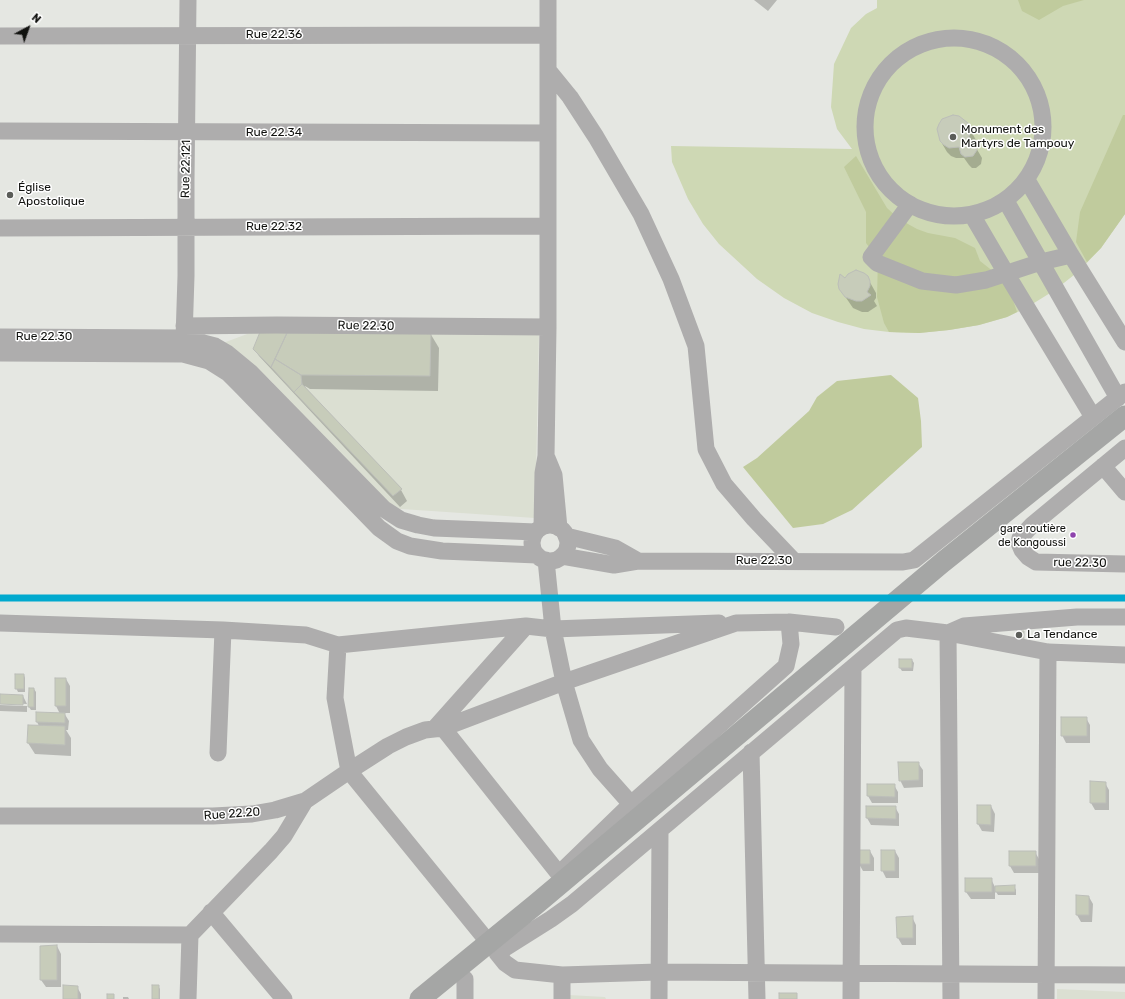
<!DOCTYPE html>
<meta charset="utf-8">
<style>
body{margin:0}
#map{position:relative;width:1125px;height:999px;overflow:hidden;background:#e5e7e2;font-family:Rubik,sans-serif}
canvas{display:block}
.north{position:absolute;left:8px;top:8px;width:40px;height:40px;-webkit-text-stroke:3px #fff;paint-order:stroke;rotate:41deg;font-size:11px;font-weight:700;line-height:16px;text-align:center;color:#11120f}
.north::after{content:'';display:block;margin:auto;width:14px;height:18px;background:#11120f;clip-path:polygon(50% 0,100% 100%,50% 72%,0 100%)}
</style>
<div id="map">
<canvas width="1125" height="999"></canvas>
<div class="north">N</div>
</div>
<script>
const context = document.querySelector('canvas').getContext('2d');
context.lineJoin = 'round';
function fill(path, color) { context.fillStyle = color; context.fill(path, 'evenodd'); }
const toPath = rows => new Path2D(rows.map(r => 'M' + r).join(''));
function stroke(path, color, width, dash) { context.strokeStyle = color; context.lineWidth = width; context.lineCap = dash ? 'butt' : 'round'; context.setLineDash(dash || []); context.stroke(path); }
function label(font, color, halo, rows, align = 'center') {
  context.font = font + ' Rubik,sans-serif'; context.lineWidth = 3; context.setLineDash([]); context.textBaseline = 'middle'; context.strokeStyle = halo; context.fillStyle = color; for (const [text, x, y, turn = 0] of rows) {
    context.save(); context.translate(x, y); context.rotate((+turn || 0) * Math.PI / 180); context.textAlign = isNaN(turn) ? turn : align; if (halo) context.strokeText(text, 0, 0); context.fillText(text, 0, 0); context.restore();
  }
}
fill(toPath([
 [258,330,539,333,535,518,387,508,269,379,223,343],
 [1057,989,1125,992,1125,999,1057,999],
 [569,995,605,997,606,999,569,999]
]), '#dbdfd2');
fill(toPath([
 [877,0,1125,0,1125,214,1101,248,1079,271,1055,290,1026,308,1007,317,979,325,949,330,919,333,889,332,864,329,838,322,812,313,784,298,757,279,719,244,703,224,688,199,672,162,671,146,852,149,837,129,831,107,834,64,851,28,866,14,877,8]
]), '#ced8b4');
fill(toPath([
 [1018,0,1084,0,1063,6,1039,20,1022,11],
 [1123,115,1125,115,1125,214,1101,248,1087,262,1076,242,1080,212],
 [856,156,887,208,899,219,917,229,928,233,955,238,975,248,980,261,999,276,1013,300,1017,312,1007,317,979,325,949,330,919,333,889,332,884,323,877,297,878,258,866,243,866,212,844,167],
 [891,375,918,398,921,421,922,447,852,510,823,524,793,528,743,467,757,458,809,411,817,397,837,381]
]), '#c0cb9d');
fill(toPath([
 [754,0,777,0,768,11],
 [953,116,969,128,976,140,975,146,982,158,981,164,976,168,972,168,969,165,964,158,956,158,951,156,947,152,940,140,938,129,943,120],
 [867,277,876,293,876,298,874,301,877,306,868,312,862,312,853,308,840,289],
 [261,333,430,333,439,348,438,391,310,389,305,386,306,389,401,490,407,501,400,507,259,356,254,349],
 [912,660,914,663,913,671,902,671,900,668],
 [24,675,25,678,25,692,18,692,16,688],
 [66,679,70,686,70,713,64,713,69,721,68,730,66,730,71,738,71,756,35,754,28,743,29,726,39,726,37,722,37,713,60,714,56,706],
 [34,689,36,692,36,710,31,710,29,707],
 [0,695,23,696,27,704,0,703],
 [0,705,27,706,27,712,0,711],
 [1086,718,1090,725,1090,743,1066,743,1062,735],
 [918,763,923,770,923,787,904,788,900,780],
 [1105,783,1109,790,1109,810,1095,810,1091,803],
 [868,785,894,785,898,792,898,803,872,803,868,796],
 [991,806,995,814,994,832,982,831,978,824],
 [895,807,899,814,899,826,871,825,867,818],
 [870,851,874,858,874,871,863,871,859,864],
 [895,851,899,858,899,878,886,878,882,870],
 [1035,852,1039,859,1039,873,1014,873,1010,866],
 [991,879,995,887,1014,886,1016,890,1016,895,998,895,995,890,995,899,971,899,966,892],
 [1089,897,1093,904,1092,922,1081,922,1077,915],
 [912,917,916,925,916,945,902,945,898,938],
 [57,946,61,954,61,987,46,987,41,980],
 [158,986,160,989,160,999,153,999],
 [77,987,81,994,81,999,64,999],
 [123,997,128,997,129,999,123,999]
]), '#0003');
const building = toPath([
 [953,115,959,116,968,123,970,133,968,140,972,141,977,146,977,150,973,156,965,157,961,154,959,147,949,148,944,145,940,141,937,129,939,124,942,119,953,115],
 [856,270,864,273,868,276,870,281,870,286,867,292,871,295,862,301,856,301,845,297,839,289,838,284,840,274,845,278,848,274,856,270],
 [260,332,287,333,271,367,253,349,260,332],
 [431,332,430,376,301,375,275,359,287,333,431,332],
 [275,359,301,375,302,384,294,392,271,367,275,359],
 [302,384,402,489,393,496,294,392,302,384],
 [1017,631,1024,631,1024,639,1017,639,1017,631],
 [899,659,912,659,912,668,899,668,899,659],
 [15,674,24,674,24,689,15,689,15,674],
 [55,678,66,678,66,706,55,706,55,678],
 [29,688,34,688,34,707,28,707,29,688],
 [0,694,23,695,23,705,0,704,0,694],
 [36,712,65,713,65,723,36,722,36,712],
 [1061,717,1087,717,1087,736,1061,736,1061,717],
 [28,725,65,726,65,745,27,743,28,725],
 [898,762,919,762,919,780,899,781,898,762],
 [1090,781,1106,782,1106,803,1090,803,1090,781],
 [867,784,895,784,895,797,867,796,867,784],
 [977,805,991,805,991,825,977,824,977,805],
 [866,806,896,806,896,819,866,818,866,806],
 [858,850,870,850,870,864,858,864,858,850],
 [881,850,895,850,895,871,881,871,881,850],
 [1009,851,1036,851,1036,866,1009,866,1009,851],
 [965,878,992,878,992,892,965,892,965,878],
 [1015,885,1015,892,995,892,995,886,1015,885],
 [1076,895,1089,896,1089,915,1076,915,1076,895],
 [913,916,913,938,897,938,896,917,913,916],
 [57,945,57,980,40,980,40,946,57,945],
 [63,985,78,986,78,999,63,999,63,985],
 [152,985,159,985,159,999,152,999,152,985],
 [779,993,797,993,797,999,779,999,779,993],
 [107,994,114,994,114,999,107,999,107,994]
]);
fill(building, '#c7ccba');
stroke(building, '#bcbeb9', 1);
stroke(toPath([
 [0,36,548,35],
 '865 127a89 89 0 1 1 178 0a89 89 0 1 1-178 0Z',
 [548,70,570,97,596,137,641,214,671,279,696,346,706,449,724,484,754,519,794,561],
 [0,131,548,133],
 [1027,180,1071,255,1125,342],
 [1006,201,1118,398],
 [910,204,871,257,877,263,922,281,956,285,986,280,1041,262,1071,255],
 [972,215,1006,273,1093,417],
 [0,228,548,226],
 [184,326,277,325,548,327],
 [0,337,184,338,215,346,227,353,250,372,384,509,401,520,418,525,434,528,536,532],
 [184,338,186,276,186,180,188,0],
 [0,353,183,354,209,361,228,373,239,384,379,528,397,541,410,546,442,551,537,555],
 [1125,448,1032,525,1020,538,1019,543,1022,550,1028,557,1036,562,1125,564],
 [547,458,554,475,559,528],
 [1103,466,1125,492],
 '532 543a18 18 0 1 1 36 0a18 18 0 1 1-36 0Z',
 [542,527,543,473,546,456,548,327,548,0],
 [566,536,615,548,638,561],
 [562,556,614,565,638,561,903,562,914,560,1125,392],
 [0,623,223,630,306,635,338,645,335,698,349,771,489,943,498,933],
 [338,645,526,626],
 [1125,655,1048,652,948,633,906,628,897,630,572,904,551,919,497,953,505,963,515,970,562,975,658,972,1125,975],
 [435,728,526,626,553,629,546,560],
 [443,728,559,874],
 [751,752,757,999],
 [218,753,223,630],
 [631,804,600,769,581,740,564,682,553,629,719,623],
 [0,816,213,816,252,814,275,810,305,801,349,771,388,746,406,737,425,730,443,728,564,682,736,623,789,622,836,627],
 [565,868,631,804,786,666,791,644,789,622],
 [211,912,284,999],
 [0,934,190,935],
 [562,975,562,999],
 [465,979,465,999],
 [188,999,190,935,271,851,284,836,305,801],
 [659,999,660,830],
 [851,999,853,667],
 [951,999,948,633,964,626,1077,617,1125,617],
 [1046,999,1048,652]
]), '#aeadad', 17);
stroke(toPath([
 [420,999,535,905,943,562,1125,416]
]), '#a5a6a5', 21);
stroke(toPath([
 [0,598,1125,598]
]), '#00a9ce', 7);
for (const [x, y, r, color] of [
 [953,137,4,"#5b5d59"],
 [10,195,4,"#5b5d59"],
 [1073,535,3.5,"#8e44ad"],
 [1019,635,4,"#5b5d59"]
]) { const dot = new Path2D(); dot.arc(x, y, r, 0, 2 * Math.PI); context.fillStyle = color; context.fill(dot); stroke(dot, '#fff', 1.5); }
label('11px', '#11120f', '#fff', [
 ["gare routière",1066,529],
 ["de Kongoussi",1066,543]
], 'right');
label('12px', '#11120f', '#fff', [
 ["Rue 22.36",274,35],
 ["Rue 22.34",274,133],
 ["Rue 22.121",186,169,-89],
 ["Rue 22.32",274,227],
 ["Rue 22.30",366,326,1],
 ["Rue 22.30",44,337],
 ["Rue 22.30",764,561],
 ["rue 22.30",1080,563,1],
 ["Rue 22.20",232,814,-4]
]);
label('12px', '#11120f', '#fff', [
 ["Monument des",961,130],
 ["Martyrs de Tampouy",961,144],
 ["Église",18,188],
 ["Apostolique",18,202],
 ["La Tendance",1027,635]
], 'left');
</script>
